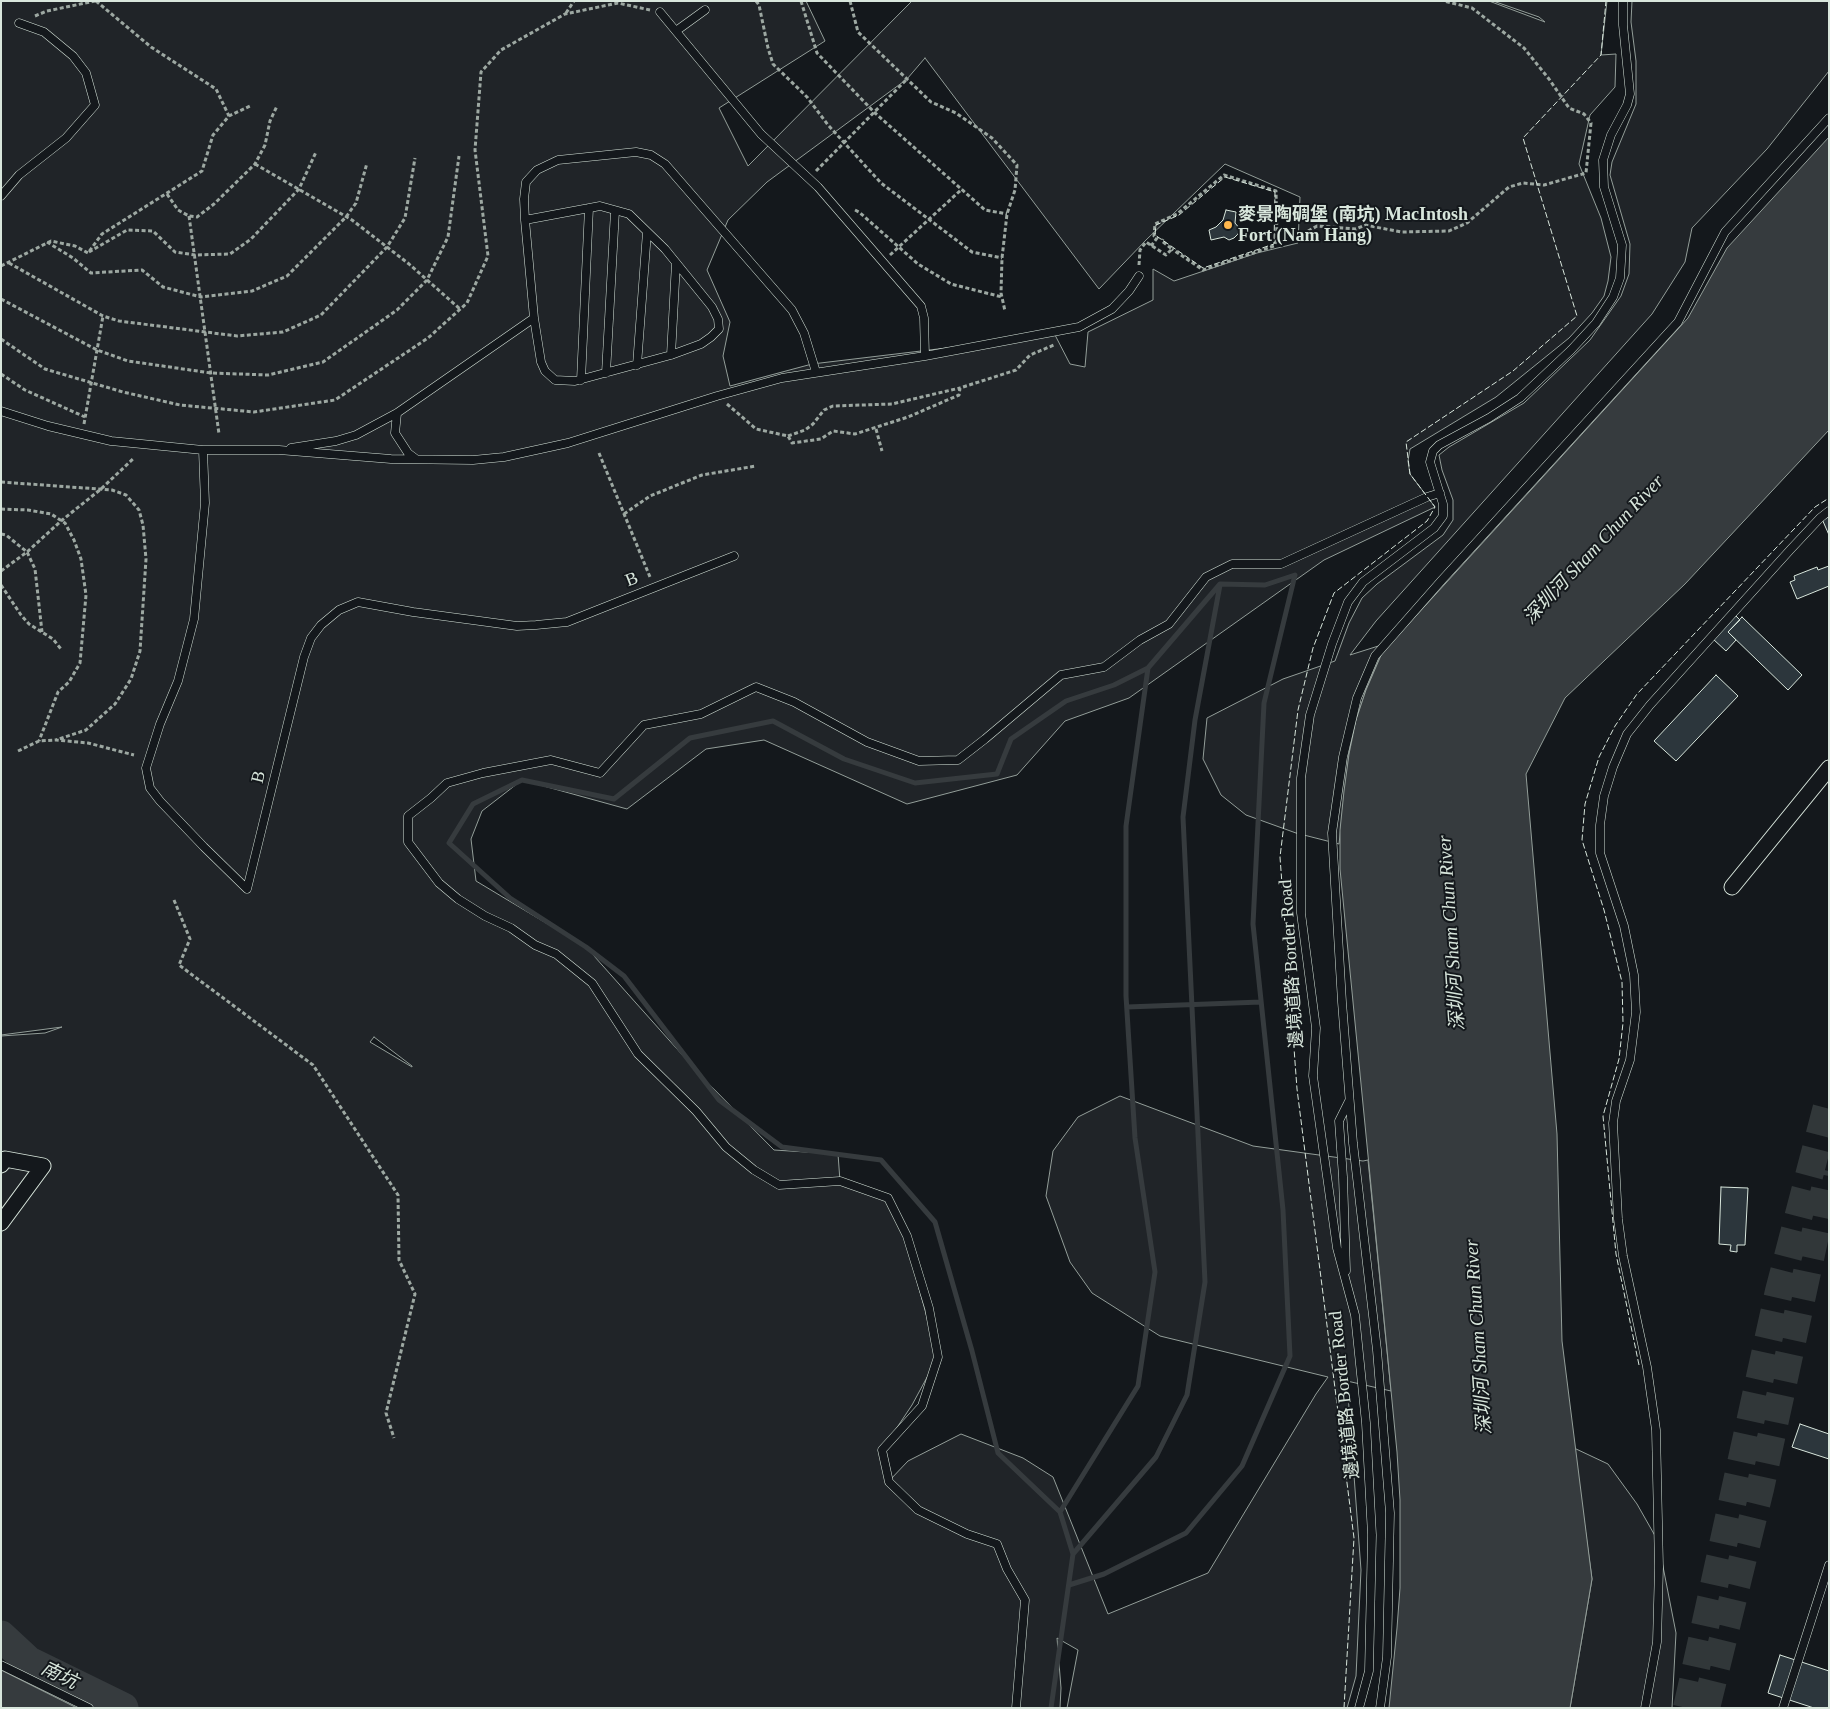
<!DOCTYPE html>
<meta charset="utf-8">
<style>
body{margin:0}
#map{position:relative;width:1830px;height:1709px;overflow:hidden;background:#14181c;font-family:"Times New Roman",serif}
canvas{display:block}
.frame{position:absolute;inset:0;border:2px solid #d8e6dc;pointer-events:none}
</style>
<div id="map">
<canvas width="1830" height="1709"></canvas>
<div class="frame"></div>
</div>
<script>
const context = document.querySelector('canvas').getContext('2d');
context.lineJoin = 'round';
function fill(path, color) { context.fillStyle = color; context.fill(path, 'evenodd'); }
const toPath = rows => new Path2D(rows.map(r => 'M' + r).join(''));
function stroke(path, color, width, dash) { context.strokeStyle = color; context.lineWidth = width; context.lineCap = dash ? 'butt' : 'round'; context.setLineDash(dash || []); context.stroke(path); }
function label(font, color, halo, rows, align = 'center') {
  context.font = font + ' "Times New Roman","Noto Sans SC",serif'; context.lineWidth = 4; context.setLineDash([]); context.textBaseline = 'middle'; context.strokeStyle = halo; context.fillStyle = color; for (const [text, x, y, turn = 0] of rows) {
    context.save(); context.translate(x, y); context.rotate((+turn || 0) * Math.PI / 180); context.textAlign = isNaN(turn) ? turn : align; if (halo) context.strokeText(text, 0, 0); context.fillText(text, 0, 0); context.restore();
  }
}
const green = toPath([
 [1,1,806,1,825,41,719,108,748,166,912,1,1489,1,1545,22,1539,17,1493,1,1607,1,1601,55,1616,54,1615,87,1590,115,1579,164,1601,218,1611,257,1608,281,1604,296,1592,313,1569,338,1496,397,1410,449,1408,461,1410,474,1435,507,1324,560,1129,698,1065,721,1017,775,907,804,764,740,706,749,627,809,522,780,482,811,471,839,476,881,586,947,702,1077,774,1150,838,1154,840,1181,888,1198,902,1227,938,1357,912,1405,882,1450,889,1481,908,1461,961,1434,1023,1458,1053,1477,1108,1614,1208,1573,1316,1394,1328,1377,1160,1336,1092,1293,1070,1262,1046,1196,1053,1151,1078,1117,1120,1096,1253,1146,1363,1161,1368,1160,1391,1391,1347,1381,1361,1570,1356,1676,1347,1708,1067,1708,1078,1650,1057,1638,1061,1688,1060,1708,129,1708,103,1698,1,1634,1,1036,45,1033,62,1027,1,1035,1,1],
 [925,58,1099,289,1146,240,1225,164,1300,197,1298,243,1257,253,1174,281,1153,269,1153,300,1088,332,1085,367,1070,364,1055,335,812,364,730,386,723,356,730,322,707,270,728,220,767,182,907,79,925,58],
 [374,1037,412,1066,412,1067,370,1042,374,1037],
 [1632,1,1829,1,1829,71,1767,149,1692,228,1685,262,1652,314,1376,621,1350,655,1394,641,1382,653,1366,690,1356,720,1349,754,1339,844,1296,833,1246,815,1221,795,1203,759,1207,718,1283,679,1335,661,1349,623,1362,598,1377,584,1443,535,1453,520,1453,500,1442,470,1439,455,1449,447,1524,403,1590,340,1621,296,1629,274,1630,244,1610,175,1612,162,1636,104,1636,61,1631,22,1632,1],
 [1574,1448,1608,1464,1637,1504,1658,1541,1676,1633,1672,1708,1570,1708,1592,1579,1574,1448]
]);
fill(green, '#202428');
stroke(green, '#939e99', 1);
const water = toPath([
 [1829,137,1829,430,1685,584,1565,698,1526,774,1557,1134,1562,1341,1592,1579,1570,1708,1389,1708,1397,1628,1400,1588,1400,1500,1397,1452,1340,869,1340,830,1344,791,1349,754,1356,720,1366,690,1382,653,1688,318,1727,248,1829,137],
 [1,1670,77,1708,1,1708,1,1670]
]);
fill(water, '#363b3e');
stroke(water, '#939e99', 1);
stroke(toPath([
 [1127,1007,1261,1002],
 [1060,1512,1138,1386,1155,1272,1135,1138,1126,996,1126,826,1148,668],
 [1073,1554,1156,1457,1187,1395,1205,1282,1183,817,1195,720,1220,585],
 [1051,1708,1073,1554,1060,1512,998,1453,972,1351,935,1222,881,1160,782,1147,719,1100,624,976,586,947,510,898,449,843,473,804,522,780,614,799,690,738,773,721,844,759,915,783,997,774,1011,739,1066,701,1114,685,1148,668,1220,584,1265,585,1295,575,1264,703,1253,924,1283,1210,1290,1356,1242,1466,1186,1533,1104,1574,1069,1585]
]), '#363b3e', 5);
stroke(toPath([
 [1,1636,29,1662,123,1708]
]), '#363b3e', 31);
const building = toPath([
 [1226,210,1236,212,1235,223,1240,229,1238,234,1234,238,1229,240,1224,237,1211,240,1209,230,1216,227,1223,220,1226,210],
 [1829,517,1829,535,1822,519,1829,517],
 [1829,566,1829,586,1797,599,1790,582,1795,580,1794,576,1817,567,1818,570,1829,566],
 [1736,616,1740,620,1728,632,1736,640,1726,651,1713,639,1736,616],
 [1742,617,1802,675,1788,690,1728,632,1742,617],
 [1716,675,1738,696,1676,761,1654,741,1716,675],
 [1721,1187,1748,1188,1745,1245,1737,1245,1737,1252,1730,1251,1731,1245,1719,1244,1721,1187],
 [1800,1424,1829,1434,1829,1459,1792,1447,1800,1424],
 [1780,1655,1829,1671,1829,1708,1814,1708,1768,1693,1780,1655]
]);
fill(building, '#2c363c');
stroke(building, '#d8e6dc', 1);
stroke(toPath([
 [1687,1708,1779,1291,1829,1099],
 [1706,1708,1760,1489,1829,1171]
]), '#313739', 28, [28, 14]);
const lane = toPath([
 [660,12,761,134,818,187,921,306,924,318,925,356],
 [676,31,705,10],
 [1,196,19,175,66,138,95,105,86,73,73,56,44,32,19,23],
 [525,220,600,206,629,214,665,249,712,307,718,319,719,329,711,337,701,344,671,355,575,381,555,380,545,371,541,362,534,318],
 [671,355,676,263],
 [637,365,647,232],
 [606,373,615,211],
 [581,380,589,208],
 [1,411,48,426,111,441,203,450,279,450,391,459,473,460,504,457,568,443,717,396,782,378,925,356,1079,327,1112,309,1129,291,1139,276],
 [397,413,395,433,408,453,416,459],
 [291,448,336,441,356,435,397,413,534,318,525,220,524,199,526,182,537,170,558,160,636,152,651,155,665,164,792,310,804,333,816,372],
 [203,450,205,503,194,619,178,681,160,724,146,768,150,788,160,801,204,847,247,889,304,657,311,638,321,625,339,610,358,602,413,612,517,626,536,625,567,622,734,556],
 [1346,1271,1343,1177,1339,1121,1349,1101],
 [1,1665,89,1708],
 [1016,1708,1025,1600,1007,1569,997,1544,967,1534,918,1510,889,1482,882,1450,922,1406,938,1357,929,1308,907,1236,888,1198,840,1181,779,1185,754,1170,726,1147,696,1111,638,1054,592,983,556,954,535,945,511,928,485,916,458,899,439,883,408,842,408,816,431,798,447,783,483,773,551,760,600,773,644,725,701,714,756,687,794,702,867,742,919,761,958,760,985,739,1061,675,1104,667,1140,640,1169,624,1206,577,1232,564,1281,564,1427,497,1440,493],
 [1359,1708,1369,1671,1372,1535,1366,1423,1355,1315,1337,1248,1313,1076,1316,1028,1301,913,1301,778,1310,715,1332,644,1348,602,1363,582,1434,528,1443,516,1443,504,1430,462,1433,451,1439,445,1489,418,1520,398,1571,350,1596,323,1613,297,1620,278,1622,245,1604,187,1603,160,1611,135,1627,105,1630,94,1623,25,1623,1],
 [1380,1708,1387,1657,1390,1513,1377,1350,1353,1143,1342,1002,1332,833,1343,757,1357,698,1375,656,1441,581,1678,322,1725,232,1829,118],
 [1645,1708,1657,1642,1659,1567,1656,1430,1647,1367,1623,1256,1618,1219,1613,1123,1616,1101,1630,1060,1636,1012,1634,975,1624,926,1600,853,1600,825,1604,796,1613,767,1627,734,1650,705,1790,550,1820,518,1829,511],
 [1783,1708,1829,1565]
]);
const street = toPath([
 [1732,887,1829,768],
 [1,1165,5,1159,43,1166,1,1223]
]);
stroke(lane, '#d8e6dc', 9);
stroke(street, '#d8e6dc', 17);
stroke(toPath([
 [96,1,151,47,216,89,229,116],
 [756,1,759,5,768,48,773,64,807,97,828,125,881,183,972,252,1002,258],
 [801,1,817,53,875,113,985,210,1007,214],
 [850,1,858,32,931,102,956,113,992,138,1017,165,1015,190,1007,214,1002,258,1001,293,1005,311],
 [566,13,574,1],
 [35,16,47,11,95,1],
 [255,164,352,220,409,264,460,309],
 [816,171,907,79],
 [167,194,178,210,189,216,197,217,214,204,255,164,265,145,270,121,277,106],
 [855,210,859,212,918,264,951,284,1002,297],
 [189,216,219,434],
 [1277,239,1291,235,1303,234,1317,226,1356,229,1365,225,1401,232,1449,231,1467,223,1509,187,1523,183,1544,185,1586,173,1591,123,1584,114,1569,108,1549,79,1524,48,1472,8,1444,1],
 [47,242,73,258,91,273,142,270,163,287,201,297,252,291,287,276,346,217,356,203,367,163],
 [1151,246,1157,238,1154,236,1155,224,1177,214,1224,175,1276,191,1277,239,1274,246,1203,270,1172,249],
 [89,252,127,230,153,231,175,252,195,255,230,254,251,239,299,189,316,152],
 [890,255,962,189],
 [9,263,103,316,119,321,237,336,283,332,321,315,387,247,405,218,415,158],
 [1139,265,1140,250,1146,242,1166,255,1172,249,1162,241,1163,239],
 [1,266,51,241,75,246,88,253,102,234,202,171,213,135,229,116,252,105],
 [1,299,97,350,128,361,211,373,268,375,323,362,397,310,427,280,448,237,459,156],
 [1,339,45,369,123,392,180,405,254,412,335,400,428,338,467,303,488,256,475,150,481,72,501,50,565,14,618,3,650,10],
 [1,374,25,390,85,417],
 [727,404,756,429,788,436,792,443,821,439,833,431,855,434,908,417,959,395,960,388,1016,370,1030,355,1054,345],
 [84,424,103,316],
 [876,429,882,451],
 [788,436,805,430,813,424,824,410,833,406,892,404,960,388],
 [599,453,650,577],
 [1,482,112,490,126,495,139,510,143,525,146,559,140,651,131,679,115,704,86,730,56,740],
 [1,509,28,510,51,514,65,523,74,540,81,559,86,595,80,663,69,682,58,692,39,741],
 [624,514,650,496,702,475,756,466],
 [1,534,6,535,27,552,35,569,42,632],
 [1,571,27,552,61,521,101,489,134,458],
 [1,585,21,615,29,624,53,639,61,649],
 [18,751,39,741,56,740,88,743,134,755],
 [174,900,190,939,179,965,313,1065,398,1195,399,1260,415,1294,386,1413,394,1438]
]), '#9da8a2', 3, [4, 2.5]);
stroke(lane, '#14181c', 8);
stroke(street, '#14181c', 15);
stroke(toPath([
 [1225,177,1275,192,1274,244,1203,268,1155,235,1156,225,1179,215,1225,177],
 [1639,1365,1616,1254,1603,1116,1619,1059,1623,1023,1622,982,1604,910,1582,840,1585,804,1599,757,1615,726,1637,694,1815,507,1829,498],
 [1344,1708,1354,1538,1297,1089,1280,857,1298,710,1313,648,1334,593,1427,521,1435,507,1410,474,1406,442,1513,371,1577,316,1523,138,1601,55,1606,1]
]), '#d8e6dc', 1, [6, 2.5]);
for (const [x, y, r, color] of [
 [1228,225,5,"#ffb74d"]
]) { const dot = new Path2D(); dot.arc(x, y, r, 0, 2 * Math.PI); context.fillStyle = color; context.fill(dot); stroke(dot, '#14181c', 2); }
label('bold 18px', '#d8e6dc', '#14181c', [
 ["麥景陶碉堡 (南坑) MacIntosh",1238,215],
 ["Fort (Nam Hang)",1238,236]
], 'left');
label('18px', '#d8e6dc', '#14181c', [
 ["B",632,580,-21],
 ["B",259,777,-76],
 ["邊境道路 Border Road",1292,964,-94],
 ["邊境道路 Border Road",1345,1395,-96]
]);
label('italic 19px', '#d8e6dc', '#14181c', [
 ["深圳河 Sham Chun River",1594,550,-47],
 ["深圳河 Sham Chun River",1452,933,-94],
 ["深圳河 Sham Chun River",1479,1337,-94],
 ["南坑",59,1676,26]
]);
</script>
